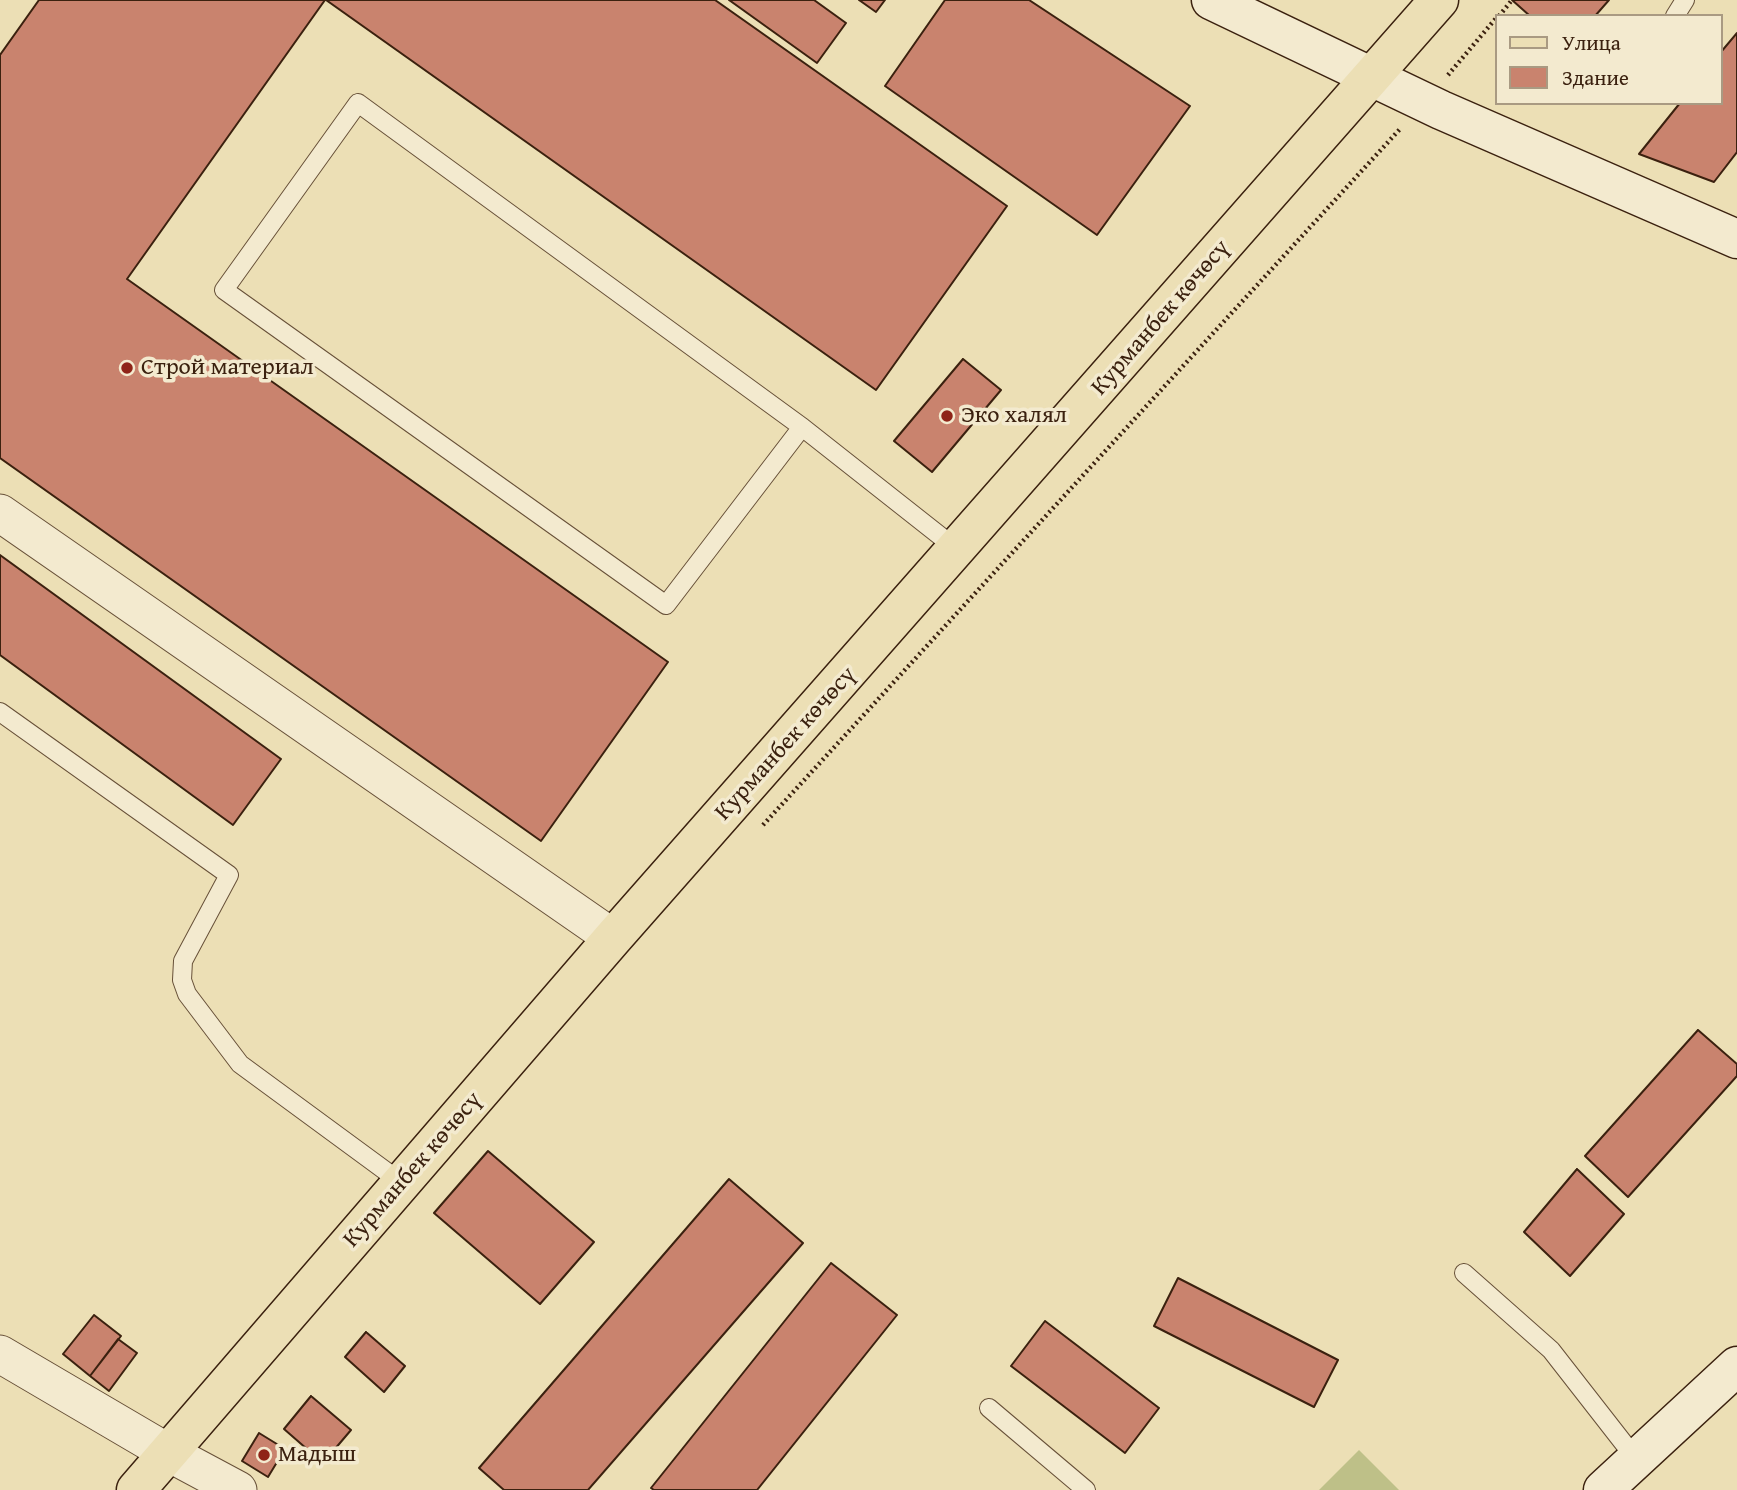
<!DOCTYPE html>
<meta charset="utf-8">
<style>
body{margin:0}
#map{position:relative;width:1737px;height:1490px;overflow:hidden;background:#ecdfb5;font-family:"Gentium Book Plus",serif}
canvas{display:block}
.legend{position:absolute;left:1495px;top:14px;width:228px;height:91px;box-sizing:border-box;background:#f3eacf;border:2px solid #a99a82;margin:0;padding:9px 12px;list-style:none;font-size:21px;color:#3b210f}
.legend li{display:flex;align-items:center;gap:14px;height:35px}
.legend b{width:35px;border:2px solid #a99a82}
</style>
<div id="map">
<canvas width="1737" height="1490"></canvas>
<ul class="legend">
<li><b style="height:9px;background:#ecdfb5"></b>Улица</li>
<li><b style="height:19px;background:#c9836e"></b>Здание</li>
</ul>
</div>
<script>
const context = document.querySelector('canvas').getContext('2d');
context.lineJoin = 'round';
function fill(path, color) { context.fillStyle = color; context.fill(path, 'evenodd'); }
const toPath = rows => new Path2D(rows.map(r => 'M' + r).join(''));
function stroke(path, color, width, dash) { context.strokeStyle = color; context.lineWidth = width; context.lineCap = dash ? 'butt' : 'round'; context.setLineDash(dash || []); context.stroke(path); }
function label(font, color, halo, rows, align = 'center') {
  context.font = font + ' "Gentium Book Plus",serif'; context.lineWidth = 7; context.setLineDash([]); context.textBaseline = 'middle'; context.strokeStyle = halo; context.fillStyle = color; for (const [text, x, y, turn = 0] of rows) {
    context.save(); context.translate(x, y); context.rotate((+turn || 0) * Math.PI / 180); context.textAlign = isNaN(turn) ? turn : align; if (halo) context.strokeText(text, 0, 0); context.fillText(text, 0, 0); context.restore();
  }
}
fill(toPath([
 [1359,1450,1399,1490,1319,1490]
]), '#bec088');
const building = toPath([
 [39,0,325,0,127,279,668,662,541,841,0,458,0,55,39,0],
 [326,0,715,0,1007,206,876,390,326,0],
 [729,0,814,0,846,23,817,63,729,0],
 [859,0,885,0,876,12,859,0],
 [945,0,1029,0,1190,106,1097,235,885,86,945,0],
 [1512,0,1609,0,1595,16,1530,16,1512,0],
 [1737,33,1737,152,1714,182,1639,154,1680,103,1721,103,1721,52,1737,33],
 [963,359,1001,390,932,472,894,441,963,359],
 [0,555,281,759,233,825,0,655,0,555],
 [1698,1030,1737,1064,1737,1076,1628,1197,1585,1156,1698,1030],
 [488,1151,594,1242,540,1304,434,1213,488,1151],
 [1577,1169,1624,1214,1570,1276,1524,1232,1577,1169],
 [729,1179,803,1243,588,1490,504,1490,479,1468,729,1179],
 [831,1263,897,1315,757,1490,654,1490,651,1488,831,1263],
 [1178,1278,1338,1360,1314,1407,1154,1326,1178,1278],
 [94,1315,121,1336,90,1376,63,1354,94,1315],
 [1045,1321,1159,1408,1125,1453,1011,1366,1045,1321],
 [366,1332,405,1366,384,1392,345,1357,366,1332],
 [118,1339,137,1353,109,1391,90,1376,118,1339],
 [311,1396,351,1430,323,1463,284,1429,311,1396],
 [259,1433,285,1449,268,1477,242,1461,259,1433]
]);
fill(building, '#c9836e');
stroke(building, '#3b210f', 2);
const lane = toPath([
 [1675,16,1685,0],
 [802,427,666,605,224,290,358,103,802,427,958,550],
 [0,712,229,875,183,961,182,980,187,994,240,1064,402,1183],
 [1464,1273,1551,1350,1636,1459],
 [989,1408,1086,1490]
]);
const street = toPath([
 [0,513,613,938],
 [0,1354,167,1452,238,1490]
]);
const secondary = toPath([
 [1211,0,1441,110,1737,239],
 [1603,1490,1737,1366]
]);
const primary = toPath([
 [136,1490,613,938,1439,0]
]);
stroke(lane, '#675038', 20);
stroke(street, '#675038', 39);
stroke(secondary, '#3b210f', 41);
stroke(primary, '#3b210f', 41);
stroke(toPath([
 [1499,16,1512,0],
 [1448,75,1497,17],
 [763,825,1400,129]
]), '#3b210f', 4.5, [2, 3.5]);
stroke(lane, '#f3eacf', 18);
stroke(street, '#f3eacf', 37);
stroke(secondary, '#f3eacf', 38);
stroke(primary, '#ecdfb5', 38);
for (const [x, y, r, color] of [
 [127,368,7,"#8f2418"],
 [947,416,7,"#8f2418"],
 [264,1455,7,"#8f2418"]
]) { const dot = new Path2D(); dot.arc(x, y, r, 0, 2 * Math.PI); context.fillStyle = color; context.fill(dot); stroke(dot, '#f3eacf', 2.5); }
label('24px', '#3b210f', '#f3eacf', [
 ["Курманбек көчөсү",1161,318,-49],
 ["Курманбек көчөсү",786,744,-48],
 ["Курманбек көчөсү",413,1170,-49]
]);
label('24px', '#3b210f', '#f3eacf', [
 ["Строй материал",141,368],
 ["Эко халял",961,416],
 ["Мадыш",278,1455]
], 'left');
</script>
